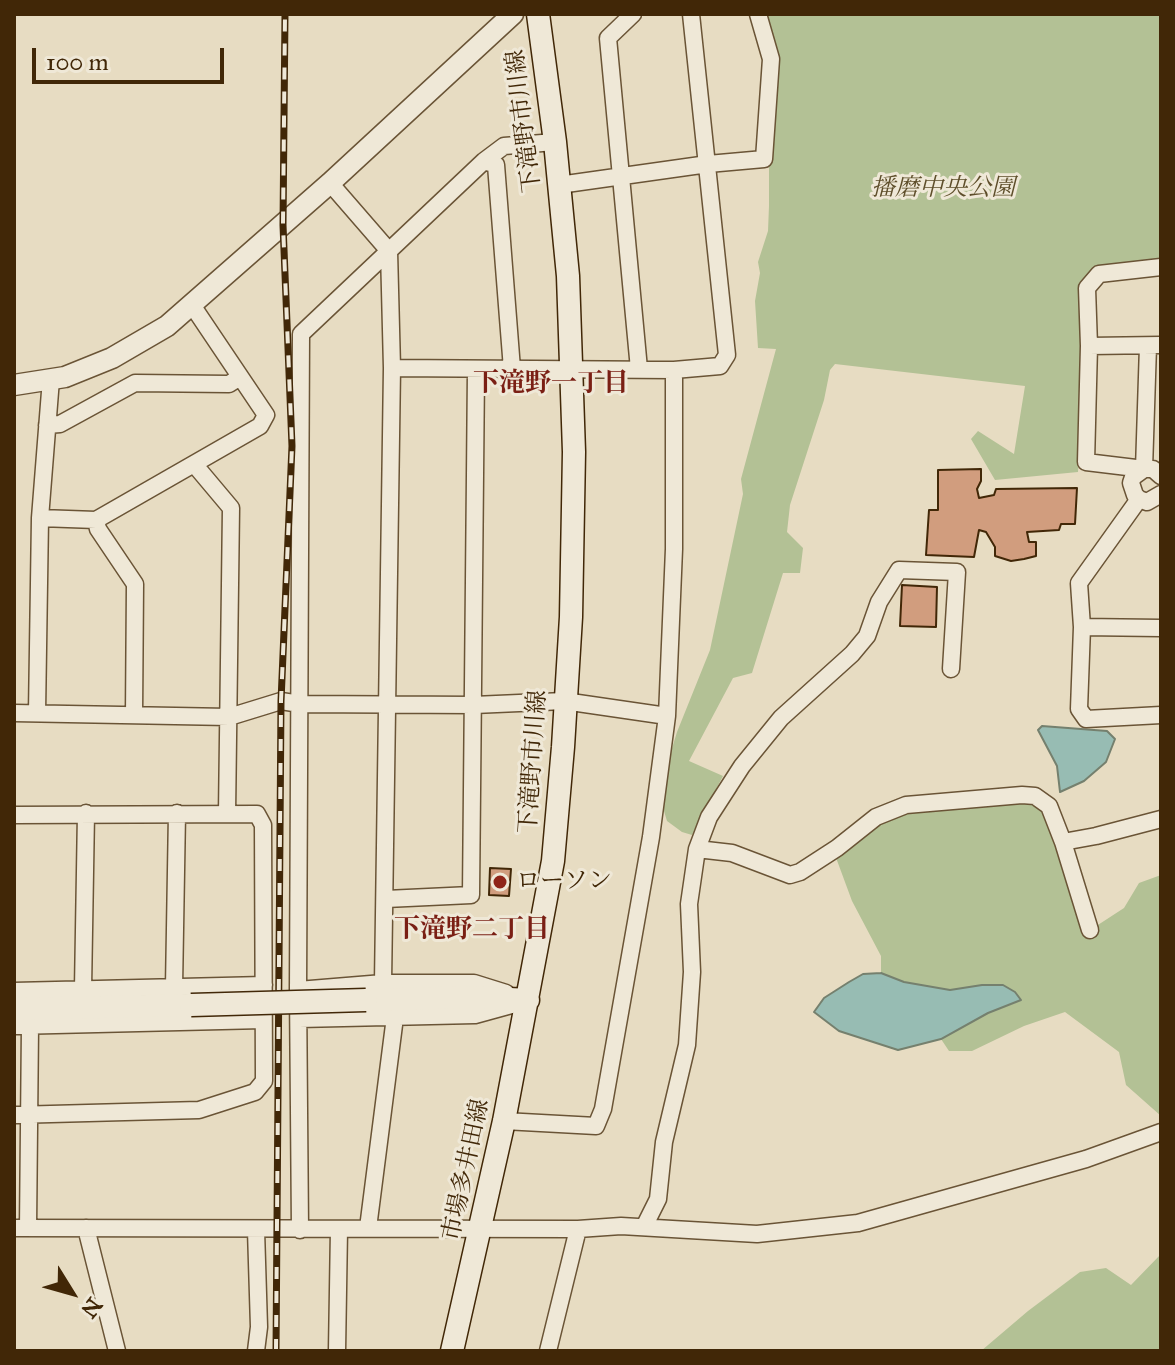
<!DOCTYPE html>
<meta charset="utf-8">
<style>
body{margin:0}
#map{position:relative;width:1175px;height:1365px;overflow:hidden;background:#e7dcc2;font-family:"IM FELL Great Primer",serif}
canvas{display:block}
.frame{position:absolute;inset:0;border:16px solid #412707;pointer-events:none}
.north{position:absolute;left:32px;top:1253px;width:80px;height:80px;-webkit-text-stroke:6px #efe8d7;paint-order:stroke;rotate:127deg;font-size:22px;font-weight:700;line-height:32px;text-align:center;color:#412707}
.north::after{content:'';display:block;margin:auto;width:28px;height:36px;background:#412707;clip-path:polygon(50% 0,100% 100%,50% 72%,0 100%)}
.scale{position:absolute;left:32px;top:48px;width:192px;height:36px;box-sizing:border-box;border:4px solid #412707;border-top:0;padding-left:10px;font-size:24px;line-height:28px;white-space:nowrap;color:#412707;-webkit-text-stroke:6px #efe8d7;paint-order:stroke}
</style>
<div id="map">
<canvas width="1175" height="1365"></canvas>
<div class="frame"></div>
<div class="north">N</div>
<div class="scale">100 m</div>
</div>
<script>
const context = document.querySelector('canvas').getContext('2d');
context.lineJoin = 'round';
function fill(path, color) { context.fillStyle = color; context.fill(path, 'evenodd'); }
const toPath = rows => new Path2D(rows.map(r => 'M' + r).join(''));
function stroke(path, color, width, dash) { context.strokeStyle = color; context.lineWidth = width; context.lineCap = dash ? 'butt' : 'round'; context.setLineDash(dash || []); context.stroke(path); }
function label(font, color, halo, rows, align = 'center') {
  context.font = font + ' "IM FELL Great Primer","Noto Serif JP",serif'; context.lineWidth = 6; context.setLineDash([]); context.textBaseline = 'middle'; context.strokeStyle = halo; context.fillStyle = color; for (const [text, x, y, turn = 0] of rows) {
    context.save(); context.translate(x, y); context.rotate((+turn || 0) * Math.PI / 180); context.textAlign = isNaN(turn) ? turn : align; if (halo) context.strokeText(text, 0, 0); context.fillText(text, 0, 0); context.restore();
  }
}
fill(toPath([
 [758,14,1161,14,1161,267,1099,274,1087,288,1078,472,995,480,971,439,978,431,1014,454,1025,386,835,364,830,370,824,400,790,505,787,532,803,548,800,573,783,573,752,673,733,678,689,761,723,776,692,835,682,832,667,821,661,801,662,781,677,732,710,650,743,494,741,479,776,349,758,348,755,301,760,273,758,262,768,231,769,206,769,104],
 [1037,802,1045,807,1084,934,1124,908,1139,883,1161,875,1161,1116,1126,1085,1119,1052,1065,1012,1024,1026,972,1051,949,1051,941,1039,988,1013,1015,1003,961,989,950,990,904,982,881,973,881,956,852,901,835,855,872,827,913,809],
 [1161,1254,1161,1351,981,1351,1028,1311,1080,1272,1106,1268,1131,1285]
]), '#b3c195');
const water = toPath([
 [1042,726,1107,731,1115,739,1106,762,1084,781,1060,792,1057,766,1038,730,1042,726],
 [881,973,904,982,950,990,982,985,1003,985,1015,992,1021,1000,988,1013,941,1039,898,1050,839,1031,814,1012,824,998,849,982,863,974,881,973]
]);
fill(water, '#97bcb3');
stroke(water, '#75806e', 2);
const building = toPath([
 [981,469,981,481,977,489,979,498,994,495,996,489,1077,488,1075,524,1061,524,1059,530,1027,532,1029,542,1036,542,1036,556,1024,559,1011,561,995,556,995,547,986,532,979,530,974,557,926,555,929,510,938,510,938,470,981,469],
 [902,585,937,587,936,627,900,626,902,585],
 [490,868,511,869,509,896,489,895,490,868]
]);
fill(building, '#d19d7e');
stroke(building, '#412707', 2);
const minor = toPath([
 [633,14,608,38,639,369],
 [484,161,504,146,555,142],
 [330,183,389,251,392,368,383,983],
 [559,185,708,164,764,159,771,59,758,14],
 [1161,267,1099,274,1087,288,1089,346,1161,345],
 [1089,346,1086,462,1144,469,1148,346],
 [392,368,674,370,720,366,727,355,691,14],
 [47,425,60,424,135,383,229,384,240,377],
 [194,464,231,508,227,814],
 [1161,476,1153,469,1144,469,1133,477,1131,483,1135,495,1139,499,1147,502,1161,494],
 [1139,499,1079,583,1082,627,1161,628],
 [40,518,96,520,260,426,266,415,192,305],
 [96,520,98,529,135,584,134,715],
 [1082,627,1079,709,1086,719,1161,715],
 [14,713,229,717,281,701,300,704,474,705,564,701,667,716],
 [37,713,40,518,51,379],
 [14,815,257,814,263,825,264,1081,255,1092,199,1110,14,1115],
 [1063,842,1090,930],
 [697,849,732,853,790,875,800,872,837,848,876,817,906,805,1022,795,1035,796,1049,806,1063,842,1096,836,1161,819],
 [386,899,471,895,476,370],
 [174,987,177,813],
 [83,989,86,813],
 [298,990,383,983,474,983,506,993],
 [14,991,264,985],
 [299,1019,475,1015,515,1004],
 [14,1026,263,1020],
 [504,1121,596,1126,603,1109,651,837,667,716,674,549,674,370],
 [644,1227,658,1199,664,1142,687,1045,692,972,689,904,697,849,709,817,742,766,781,718,852,654,867,636,879,602,899,570,957,572,951,669],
 [14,1228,578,1229,621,1226,757,1234,858,1223,1086,1159,1161,1132],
 [28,1228,30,1026],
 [86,1228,117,1351],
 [368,1228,395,1017],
 [300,1230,298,990,301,334,484,161,496,165,512,369],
 [256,1351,259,1327,256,1230],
 [337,1351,339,1229],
 [548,1351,578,1229]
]);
const tertiary = toPath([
 [14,385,65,377,112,358,167,326,330,183,513,14]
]);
const secondary = toPath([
 [366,1000,472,997,528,1000],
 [14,1009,191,1005],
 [452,1351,504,1121,553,861,563,747,571,617,574,452,568,276,555,142,538,14]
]);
stroke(minor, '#6a5436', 19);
stroke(tertiary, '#6a5436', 23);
stroke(secondary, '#412707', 25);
stroke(minor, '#efe8d7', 16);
stroke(tertiary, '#efe8d7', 20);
stroke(secondary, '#efe8d7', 22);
const rail = toPath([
 [276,1351,281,701,292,446,283,225,285,14]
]);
stroke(rail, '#412707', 7);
stroke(rail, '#efe8d7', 4, [12]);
const secondaryBridge = toPath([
 [191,1005,366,1000]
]);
stroke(secondaryBridge, '#412707', 25, []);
stroke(secondaryBridge, '#efe8d7', 22);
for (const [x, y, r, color] of [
 [500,882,8,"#8f2418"]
]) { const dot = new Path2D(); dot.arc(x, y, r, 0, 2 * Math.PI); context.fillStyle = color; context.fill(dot); stroke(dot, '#efe8d7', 3); }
label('24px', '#412707', '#efe8d7', [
 ["下滝野市川線",525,121,-97],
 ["下滝野市川線",534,762,-86],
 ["市場多井田線",467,1170,-78]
]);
label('italic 24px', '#5e4e2a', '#efe8d7', [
 ["播磨中央公園",943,189]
]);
label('24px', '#412707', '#efe8d7', [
 ["ローソン",516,882]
], 'left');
label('bold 26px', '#7a1f14', '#efe8d7', [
 ["下滝野一丁目",551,385],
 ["下滝野二丁目",472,931]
]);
</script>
